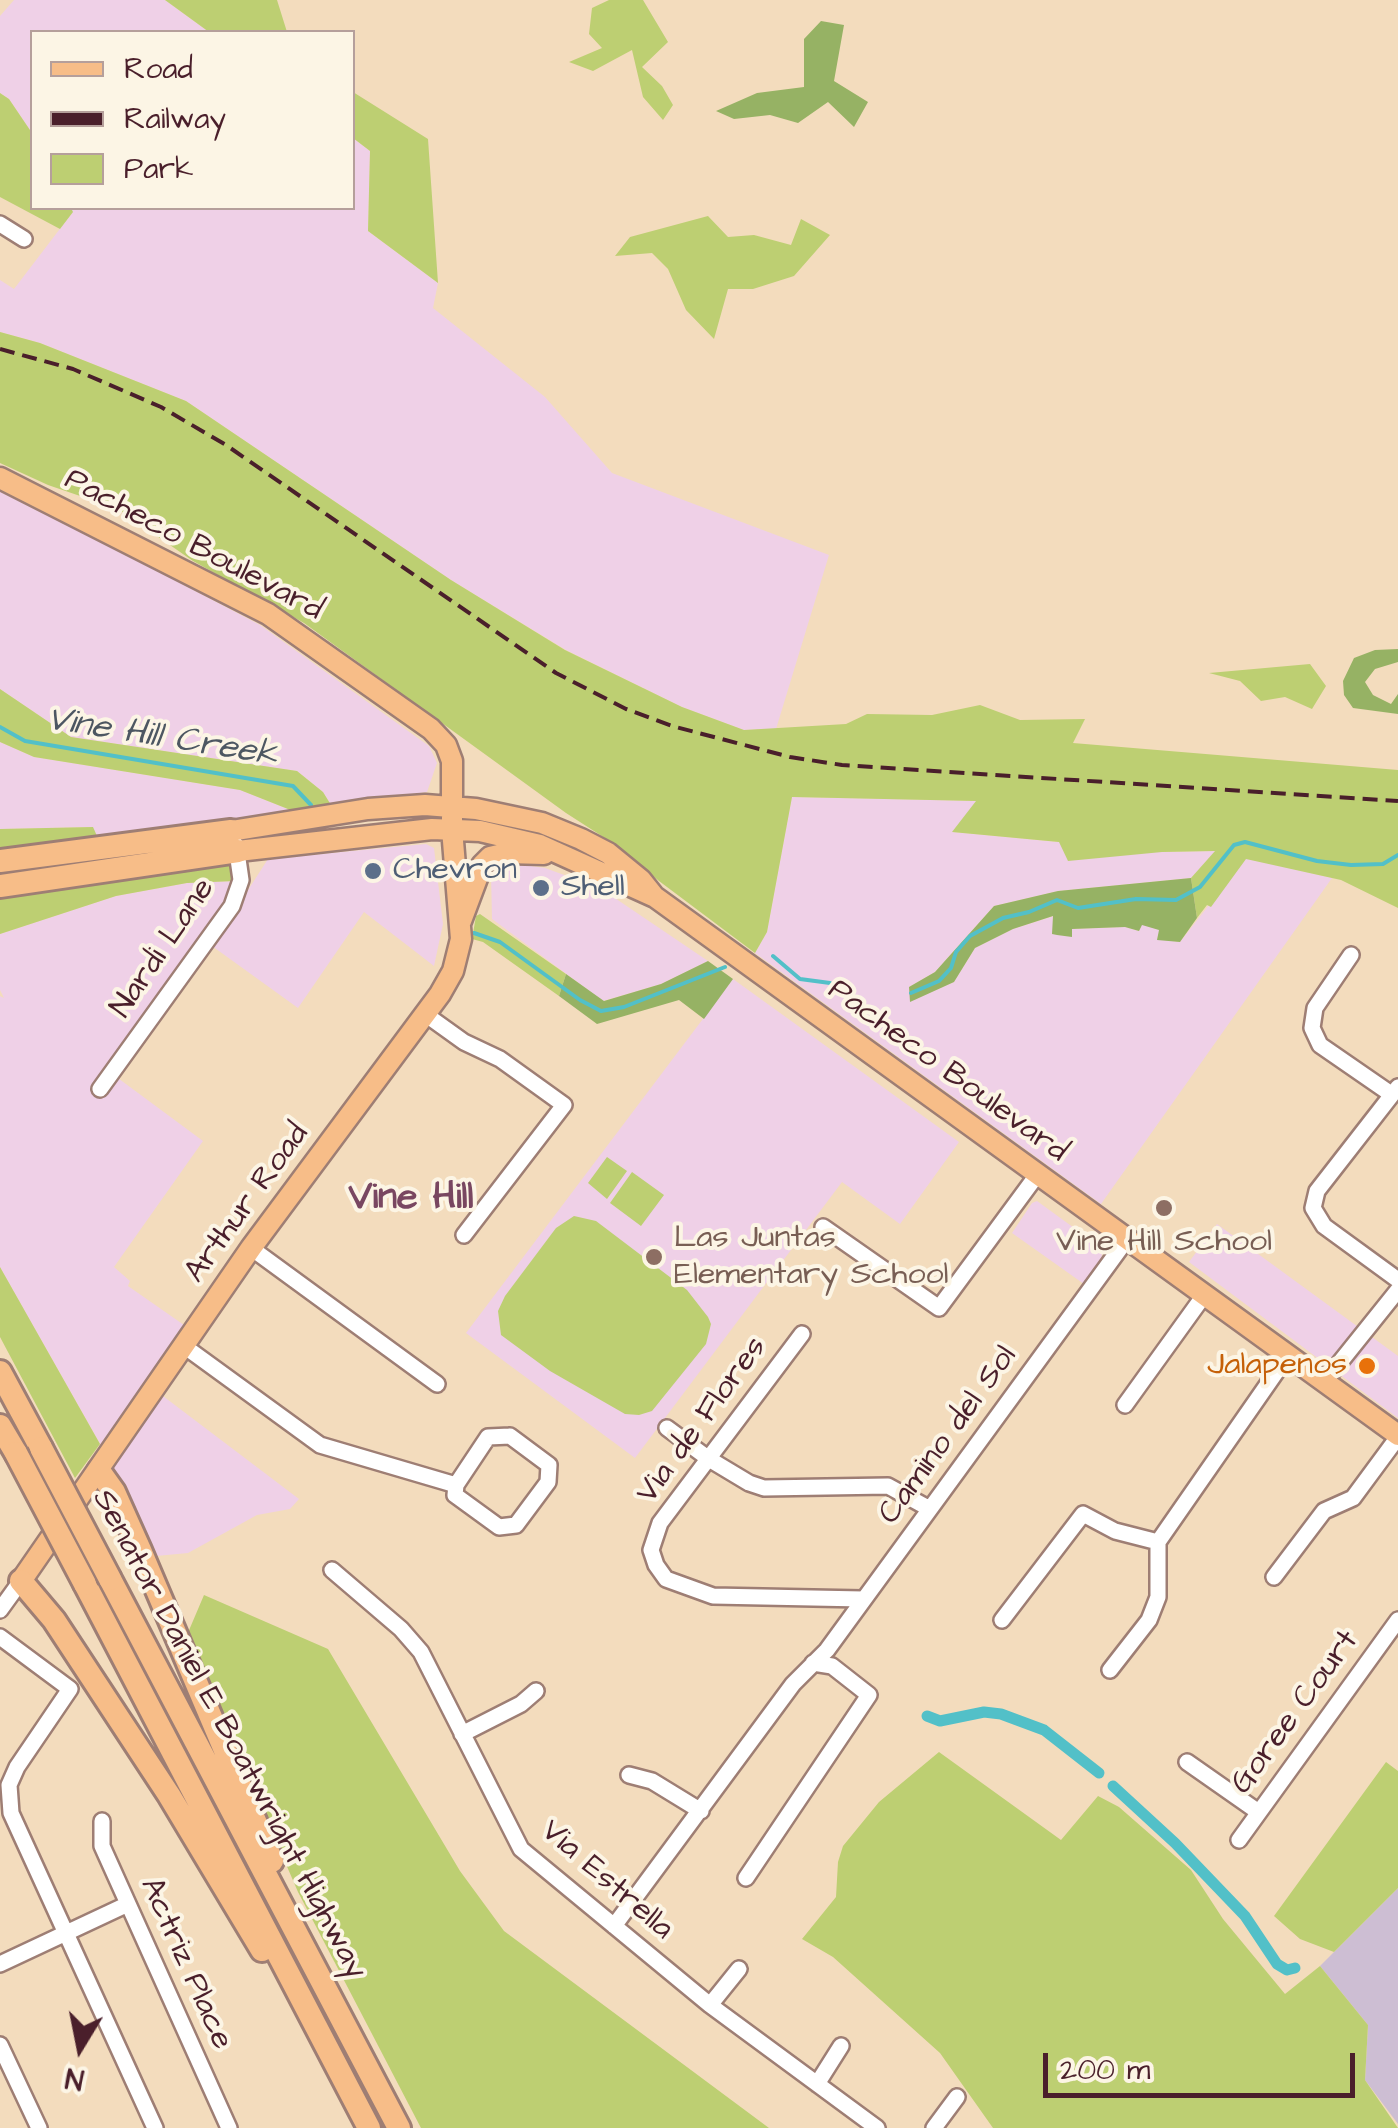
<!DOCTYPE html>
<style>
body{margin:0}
#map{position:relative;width:1398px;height:2128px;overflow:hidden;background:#f3dcbd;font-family:"Architects Daughter",sans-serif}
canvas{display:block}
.legend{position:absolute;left:30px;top:30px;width:325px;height:180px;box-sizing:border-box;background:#fcf5e5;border:2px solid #b59f9b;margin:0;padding:12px 18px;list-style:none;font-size:30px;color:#4a1f2b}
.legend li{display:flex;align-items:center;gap:20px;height:50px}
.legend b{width:50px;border:2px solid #b59f9b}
.north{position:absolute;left:30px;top:1998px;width:100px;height:100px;-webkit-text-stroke:8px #fcf5e5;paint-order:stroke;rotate:190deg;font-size:28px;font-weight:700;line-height:40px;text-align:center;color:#4a1f2b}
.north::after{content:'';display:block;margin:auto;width:35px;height:45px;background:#4a1f2b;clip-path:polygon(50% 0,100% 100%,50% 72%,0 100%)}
.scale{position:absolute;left:1043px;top:2053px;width:312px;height:45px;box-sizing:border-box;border:5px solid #4a1f2b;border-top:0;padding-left:12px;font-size:30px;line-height:35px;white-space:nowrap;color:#4a1f2b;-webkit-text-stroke:8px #fcf5e5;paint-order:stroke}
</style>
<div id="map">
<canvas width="1398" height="2128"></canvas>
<ul class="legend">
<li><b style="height:12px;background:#f7bd88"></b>Road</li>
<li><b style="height:12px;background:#4a1f2b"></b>Railway</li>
<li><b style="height:28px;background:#bdcf72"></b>Park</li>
</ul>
<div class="north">N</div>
<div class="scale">200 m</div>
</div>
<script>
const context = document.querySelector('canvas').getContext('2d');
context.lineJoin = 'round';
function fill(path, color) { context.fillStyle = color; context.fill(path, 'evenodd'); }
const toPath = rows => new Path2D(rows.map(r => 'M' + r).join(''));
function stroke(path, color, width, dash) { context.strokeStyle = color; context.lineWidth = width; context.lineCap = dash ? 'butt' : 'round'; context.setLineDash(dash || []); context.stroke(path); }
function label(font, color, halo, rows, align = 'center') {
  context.font = font + ' "Architects Daughter",sans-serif'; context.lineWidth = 8; context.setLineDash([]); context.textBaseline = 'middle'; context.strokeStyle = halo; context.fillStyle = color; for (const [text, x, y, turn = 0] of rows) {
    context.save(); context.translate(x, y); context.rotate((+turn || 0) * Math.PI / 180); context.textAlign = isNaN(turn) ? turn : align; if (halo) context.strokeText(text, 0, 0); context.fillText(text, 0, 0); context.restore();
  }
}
fill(toPath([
 [14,0,165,0,209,32,32,32,32,133,9,99,0,93,0,16],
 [353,138,370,151,368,231,438,283,433,308,545,397,612,473,829,555,776,729,744,730,682,707,566,650,451,580,186,401,40,343,0,332,0,280,14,289,72,213,71,208,352,208],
 [0,488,260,625,429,746,437,763,427,792,331,805,323,792,297,771,71,737,0,689],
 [0,742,34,757,240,790,293,811,97,836,92,827,0,829],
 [792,797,977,801,953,832,1162,852,1216,851,1191,878,1058,891,994,906,935,972,909,987,911,1001,954,982,975,948,1013,929,1054,916,1071,929,1125,927,1139,931,1141,924,1160,930,1157,939,1180,942,1246,858,1332,878,1101,1204,755,953,767,932],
 [426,844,434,848,443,924,434,966,364,912,298,1008,212,946,268,859],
 [509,863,545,868,600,888,708,961,661,984,603,1001,492,919,491,874,501,864],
 [235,881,228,897,107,1070,203,1141,114,1267,130,1281,128,1286,194,1332,155,1390,299,1499,290,1509,257,1515,188,1553,156,1556,116,1472,0,1267,0,996,4,998,0,990,0,934,116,896,187,883],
 [733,979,959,1142,900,1224,842,1182,635,1458,466,1333],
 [1037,1201,1103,1249,1097,1281,1091,1289,1012,1233,1032,1203],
 [1217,1224,1398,1356,1398,1418,1189,1262]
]), '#efd0e7');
fill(toPath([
 [1398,1888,1398,2124,1365,2080,1368,2025,1320,1966]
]), '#cdbed3');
fill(toPath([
 [165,0,277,0,287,32,209,32],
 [609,0,643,0,668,42,642,67,662,86,673,105,663,120,643,97,632,50,593,71,569,62,602,48,589,34,592,8],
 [353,92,428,139,438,283,368,231,370,151,353,138],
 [0,93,9,99,32,133,32,208,71,208,73,212,60,229,0,197],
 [708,216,728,237,754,235,791,245,801,219,830,235,794,276,753,289,728,289,714,339,686,310,668,269,652,253,615,256,630,237],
 [0,332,40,343,186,401,451,580,565,650,682,707,744,730,846,724,867,714,932,715,980,705,1020,720,1085,719,1073,743,1398,770,1398,908,1341,880,1246,859,1211,907,1207,905,1197,918,1191,878,1215,851,1162,852,1068,861,1059,842,952,832,976,801,792,797,767,932,755,953,659,881,622,849,566,813,304,623,193,561,118,509,48,485,0,463],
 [1310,664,1326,686,1312,709,1285,697,1261,701,1240,681,1209,673],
 [0,689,71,737,297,771,323,792,331,805,293,811,240,790,34,757,0,742],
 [93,827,97,836,0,850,0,829],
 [227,862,233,868,235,881,187,883,116,896,0,934,0,897],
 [480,914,566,974,559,996,483,942,472,939,476,916],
 [607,1157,627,1171,607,1199,588,1183],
 [632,1172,664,1195,641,1226,610,1203],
 [574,1216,596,1221,687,1290,708,1317,711,1324,706,1344,652,1411,639,1415,625,1414,550,1371,501,1335,498,1311,505,1296,556,1228],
 [0,1267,100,1444,75,1478,0,1337],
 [204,1595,328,1649,460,1871,504,1931,769,2128,421,2128,298,1892,187,1635],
 [939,1752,1061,1840,1098,1796,1119,1807,1191,1870,1223,1919,1285,1994,1320,1966,1368,2025,1365,2080,1398,2128,993,2128,940,2053,833,1957,802,1939,836,1897,838,1862,843,1846,879,1802],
 [1386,1762,1398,1771,1398,1888,1334,1952,1300,1939,1274,1916]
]), '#bdcf72');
fill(toPath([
 [821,21,844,25,834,81,868,102,854,127,828,102,798,123,770,115,734,119,716,111,757,93,804,87,804,39],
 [1398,649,1398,662,1375,669,1365,682,1373,695,1391,704,1398,694,1398,714,1353,708,1344,695,1343,681,1354,658,1375,650],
 [1191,878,1197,918,1180,942,1157,940,1159,930,1142,925,1139,931,1125,927,1072,929,1072,937,1057,935,1052,934,1053,916,1013,929,975,948,954,982,910,1002,909,987,935,972,994,906,1058,891],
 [708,961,733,979,704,1019,679,1000,597,1024,559,996,566,974,604,1001,661,984]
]), '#96b264');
stroke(toPath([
 [0,727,25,741,293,786,311,805],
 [474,933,500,942,580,1000,601,1011,624,1007,725,967],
 [773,956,800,979,830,983],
 [911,993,939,981,951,968,956,952,970,936,1003,918,1029,912,1057,900,1078,908,1136,899,1176,900,1200,887,1234,845,1245,842,1317,861,1351,865,1383,864,1398,855]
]), '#52c0c8', 4);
stroke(toPath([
 [927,1716,940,1721,984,1712,1001,1714,1044,1730,1099,1773],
 [1113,1786,1175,1843,1245,1916,1277,1964,1287,1970,1295,1968]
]), '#52c0c8', 11);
const minor = toPath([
 [0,224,24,239],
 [1351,955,1315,1008,1312,1028,1320,1045,1391,1094],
 [425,1014,464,1042,500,1059,564,1105,464,1235],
 [1398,1087,1317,1191,1313,1208,1324,1226,1398,1280],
 [100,1089,232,906,241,880,236,845],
 [823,1227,939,1308,1037,1175],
 [251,1248,437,1384],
 [802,1334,660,1523,651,1550,656,1565,666,1579,713,1596,863,1599],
 [184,1346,320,1445,456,1485],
 [1325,1381,1398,1290],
 [1125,1405,1205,1294],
 [667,1428,709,1459,749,1483,764,1488,888,1486,930,1509],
 [510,1436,549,1465,548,1482,516,1525,499,1527,455,1495,456,1485,488,1437,510,1436],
 [332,1570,401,1629,421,1652,521,1849,710,2005,877,2128],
 [1274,1577,1324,1511,1353,1498,1398,1437],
 [0,1610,21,1581],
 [1002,1620,1083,1514,1115,1531,1158,1542],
 [0,1637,70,1689,17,1767,9,1785,11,1813,155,2128],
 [1110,1670,1149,1620,1158,1597,1158,1542,1288,1355],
 [462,1734,521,1704,536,1691],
 [1187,1762,1257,1811],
 [629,1775,652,1781,701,1811],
 [102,1821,102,1846,229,2128],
 [1239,1840,1398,1620],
 [746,1878,869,1695,832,1666,813,1663],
 [614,1926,793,1684,827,1650,1127,1239],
 [0,1964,128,1904],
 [710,2005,739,1969],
 [0,2045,39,2128],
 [817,2084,841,2046],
 [934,2128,957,2097]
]);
const major = toPath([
 [0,478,268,614,431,729,446,745,452,761,452,829,461,939,453,971,440,994,251,1248,21,1581],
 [231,831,368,809,425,805,476,809,542,823,581,839,608,853,641,880,653,895],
 [238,851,432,829,480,831,540,845,655,897,1398,1435],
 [461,921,482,865,490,857,507,853,544,854]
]);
const highway = toPath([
 [0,861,231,831],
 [0,886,238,851],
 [0,1372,41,1448],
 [0,1426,16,1453],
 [99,1471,114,1492,140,1550,272,1861],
 [110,1579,399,2128],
 [21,1581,54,1620,169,1795,262,1950],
 [85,1584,369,2128]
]);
stroke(minor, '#9e7e74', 20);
stroke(major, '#9e7e74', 25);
stroke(highway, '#9e7e74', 28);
stroke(minor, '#fff', 15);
stroke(major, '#f7bd88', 20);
stroke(highway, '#f7bd88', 22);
stroke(toPath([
 [0,349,73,369,161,407,226,445,556,673,626,709,672,726,790,757,842,765,1398,801]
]), '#4a1f2b', 4, [15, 8]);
const highwayBridge = toPath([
 [41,1448,110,1579],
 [16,1453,85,1584]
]);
stroke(highwayBridge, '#9e7e74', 28, []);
stroke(highwayBridge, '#f7bd88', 22);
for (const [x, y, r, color] of [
 [373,871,10,"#5c6f8a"],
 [541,888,10,"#5c6f8a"],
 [1164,1208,10,"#8d6e63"],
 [654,1257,10,"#8d6e63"],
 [1367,1366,10,"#e8710a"]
]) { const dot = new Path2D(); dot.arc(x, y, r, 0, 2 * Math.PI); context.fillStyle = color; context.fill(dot); stroke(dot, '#fcf5e5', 4); }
label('32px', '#4a1f2b', '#fcf5e5', [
 ["Pacheco Boulevard",193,546,28],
 ["Nardi Lane",164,949,-56],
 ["Pacheco Boulevard",947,1072,36],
 ["Arthur Road",248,1204,-54],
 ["Via de Flores",703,1421,-54],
 ["Camino del Sol",949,1436,-54],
 ["Goree Court",1296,1713,-54],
 ["Senator Daniel E Boatwright Highway",228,1735,62],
 ["Via Estrella",606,1881,41],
 ["Actriz Place",185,1964,66]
]);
label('32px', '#4e5e75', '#fcf5e5', [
 ["Chevron",393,871],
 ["Shell",561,888]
], 'left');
label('32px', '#785e54', '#fcf5e5', [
 ["Las Juntas",674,1239],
 ["Elementary School",674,1276],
 ["Vine Hill School",1164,1243,"center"]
], 'left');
label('32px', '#c56008', '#fcf5e5', [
 ["Jalapenos",1347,1366]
], 'right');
label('italic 35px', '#4d5762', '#fcf5e5', [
 ["Vine Hill Creek",162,739,9]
]);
label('bold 38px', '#794761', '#fcf5e5', [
 ["Vine Hill",411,1200]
]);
</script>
